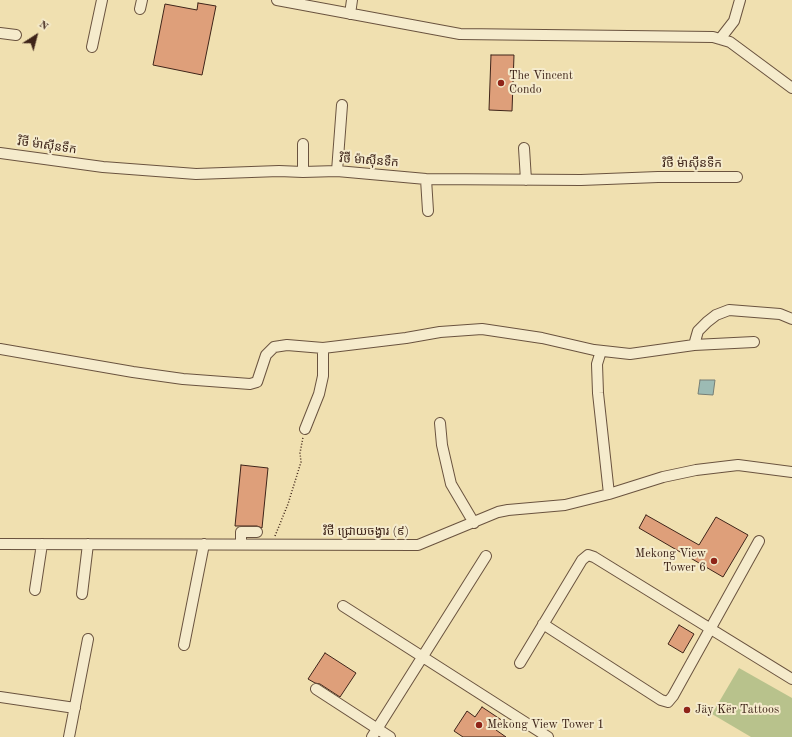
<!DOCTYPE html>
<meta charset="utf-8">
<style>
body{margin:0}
#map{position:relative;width:792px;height:737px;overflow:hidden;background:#f0e0b0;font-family:"Old Standard TT",serif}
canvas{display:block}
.north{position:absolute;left:16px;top:16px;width:40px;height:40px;-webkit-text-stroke:3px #f5ebcc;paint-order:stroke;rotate:36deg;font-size:11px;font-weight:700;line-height:16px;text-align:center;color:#3e2419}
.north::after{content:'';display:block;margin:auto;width:14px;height:18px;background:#3e2419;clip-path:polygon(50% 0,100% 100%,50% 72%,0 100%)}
</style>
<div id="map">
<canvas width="792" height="737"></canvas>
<div class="north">N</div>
</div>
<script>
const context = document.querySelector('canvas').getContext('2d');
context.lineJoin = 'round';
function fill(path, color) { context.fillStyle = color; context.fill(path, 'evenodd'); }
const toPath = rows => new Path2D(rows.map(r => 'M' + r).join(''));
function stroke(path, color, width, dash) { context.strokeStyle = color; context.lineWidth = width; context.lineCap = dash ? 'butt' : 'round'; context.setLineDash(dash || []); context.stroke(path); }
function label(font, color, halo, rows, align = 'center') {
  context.font = font + ' "Old Standard TT","Noto Sans Khmer",serif'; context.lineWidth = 4; context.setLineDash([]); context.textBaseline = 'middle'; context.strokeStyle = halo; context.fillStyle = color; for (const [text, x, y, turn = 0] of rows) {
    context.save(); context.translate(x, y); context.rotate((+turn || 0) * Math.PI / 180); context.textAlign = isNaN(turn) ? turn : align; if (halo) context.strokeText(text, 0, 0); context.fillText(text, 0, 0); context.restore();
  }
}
fill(toPath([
 [739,668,792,698,792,737,751,737,712,714]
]), '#b8c28c');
const water = toPath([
 [700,380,715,380,713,395,698,394,700,380]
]);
fill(water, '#9cbbb4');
stroke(water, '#767f76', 1);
const building = toPath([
 [198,3,216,6,202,75,153,65,165,4,197,10,198,3],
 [491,55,514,55,512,111,489,110,491,55],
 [241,465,268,468,262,528,257,526,235,526,241,465],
 [646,515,699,545,716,517,748,535,723,577,639,528,646,515],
 [679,625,694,634,683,653,668,644,679,625],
 [325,653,356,673,340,697,320,684,315,683,308,679,325,653],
 [482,707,503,721,496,730,506,737,463,737,454,731,467,711,475,717,482,707]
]);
fill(building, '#de9f7a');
stroke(building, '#3e2419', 1);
const minor = toPath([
 [277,0,460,34,713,37,730,42,792,88],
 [140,9,142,0],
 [350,14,352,0],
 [0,33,16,35],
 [720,39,734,21,740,0],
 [92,47,102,0],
 [524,148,526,180],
 [0,153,103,167,196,174,279,171,303,172,337,171,426,179,581,180,658,177,737,177],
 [337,171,342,105],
 [303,172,303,144],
 [426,179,428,211],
 [694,345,698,331,707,322,716,315,729,310,780,314,792,319],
 [0,349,133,372,183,379,250,384,257,382,266,355,274,347,287,345,323,348,406,338,440,332,482,329,542,338,594,350,630,354,694,345,754,342],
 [601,351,597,364,598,393,609,494],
 [440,423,442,445,451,484,474,523],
 [305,429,319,394,323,376,323,348],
 [0,544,418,545,498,512,508,510,565,505,609,494,663,477,696,470,738,465,792,472],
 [241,544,241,532,257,532],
 [35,590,42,544],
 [82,594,88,544],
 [343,606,548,737],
 [543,624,661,700,668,702,673,696,759,541],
 [184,645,204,544],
 [520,663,582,560,588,555,594,557,792,679],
 [316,689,390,737],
 [0,697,75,708],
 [69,737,88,639],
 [372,737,486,556]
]);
stroke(minor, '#6a533f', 12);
stroke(toPath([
 [275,536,288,504,301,462,300,453,303,437]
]), '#3e2419', 1.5, [1, 2]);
stroke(minor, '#f5ebcc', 10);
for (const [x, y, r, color] of [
 [501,83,4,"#8f2418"],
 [714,561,4,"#8f2418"],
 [687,710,4,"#8f2418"],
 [479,725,4,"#8f2418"]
]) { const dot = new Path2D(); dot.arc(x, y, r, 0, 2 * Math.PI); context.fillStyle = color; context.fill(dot); stroke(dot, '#f5ebcc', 1.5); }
label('12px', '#3e2419', '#f5ebcc', [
 ["The Vincent",509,76],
 ["Condo",509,90],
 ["Mekong View",706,554,"right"],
 ["Tower 6",706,568,"right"],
 ["Jäy Kër Tattoos",695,710],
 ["Mekong View Tower 1",487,725]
], 'left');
label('12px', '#3e2419', '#f5ebcc', [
 ["វិថី ម៉ាស៊ីនទឹក",47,146,8],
 ["វិថី ម៉ាស៊ីនទឹក",369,161,4],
 ["វិថី ម៉ាស៊ីនទឹក",692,164],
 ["វិថី ជ្រោយចង្វារ (៩)",366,532]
]);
</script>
